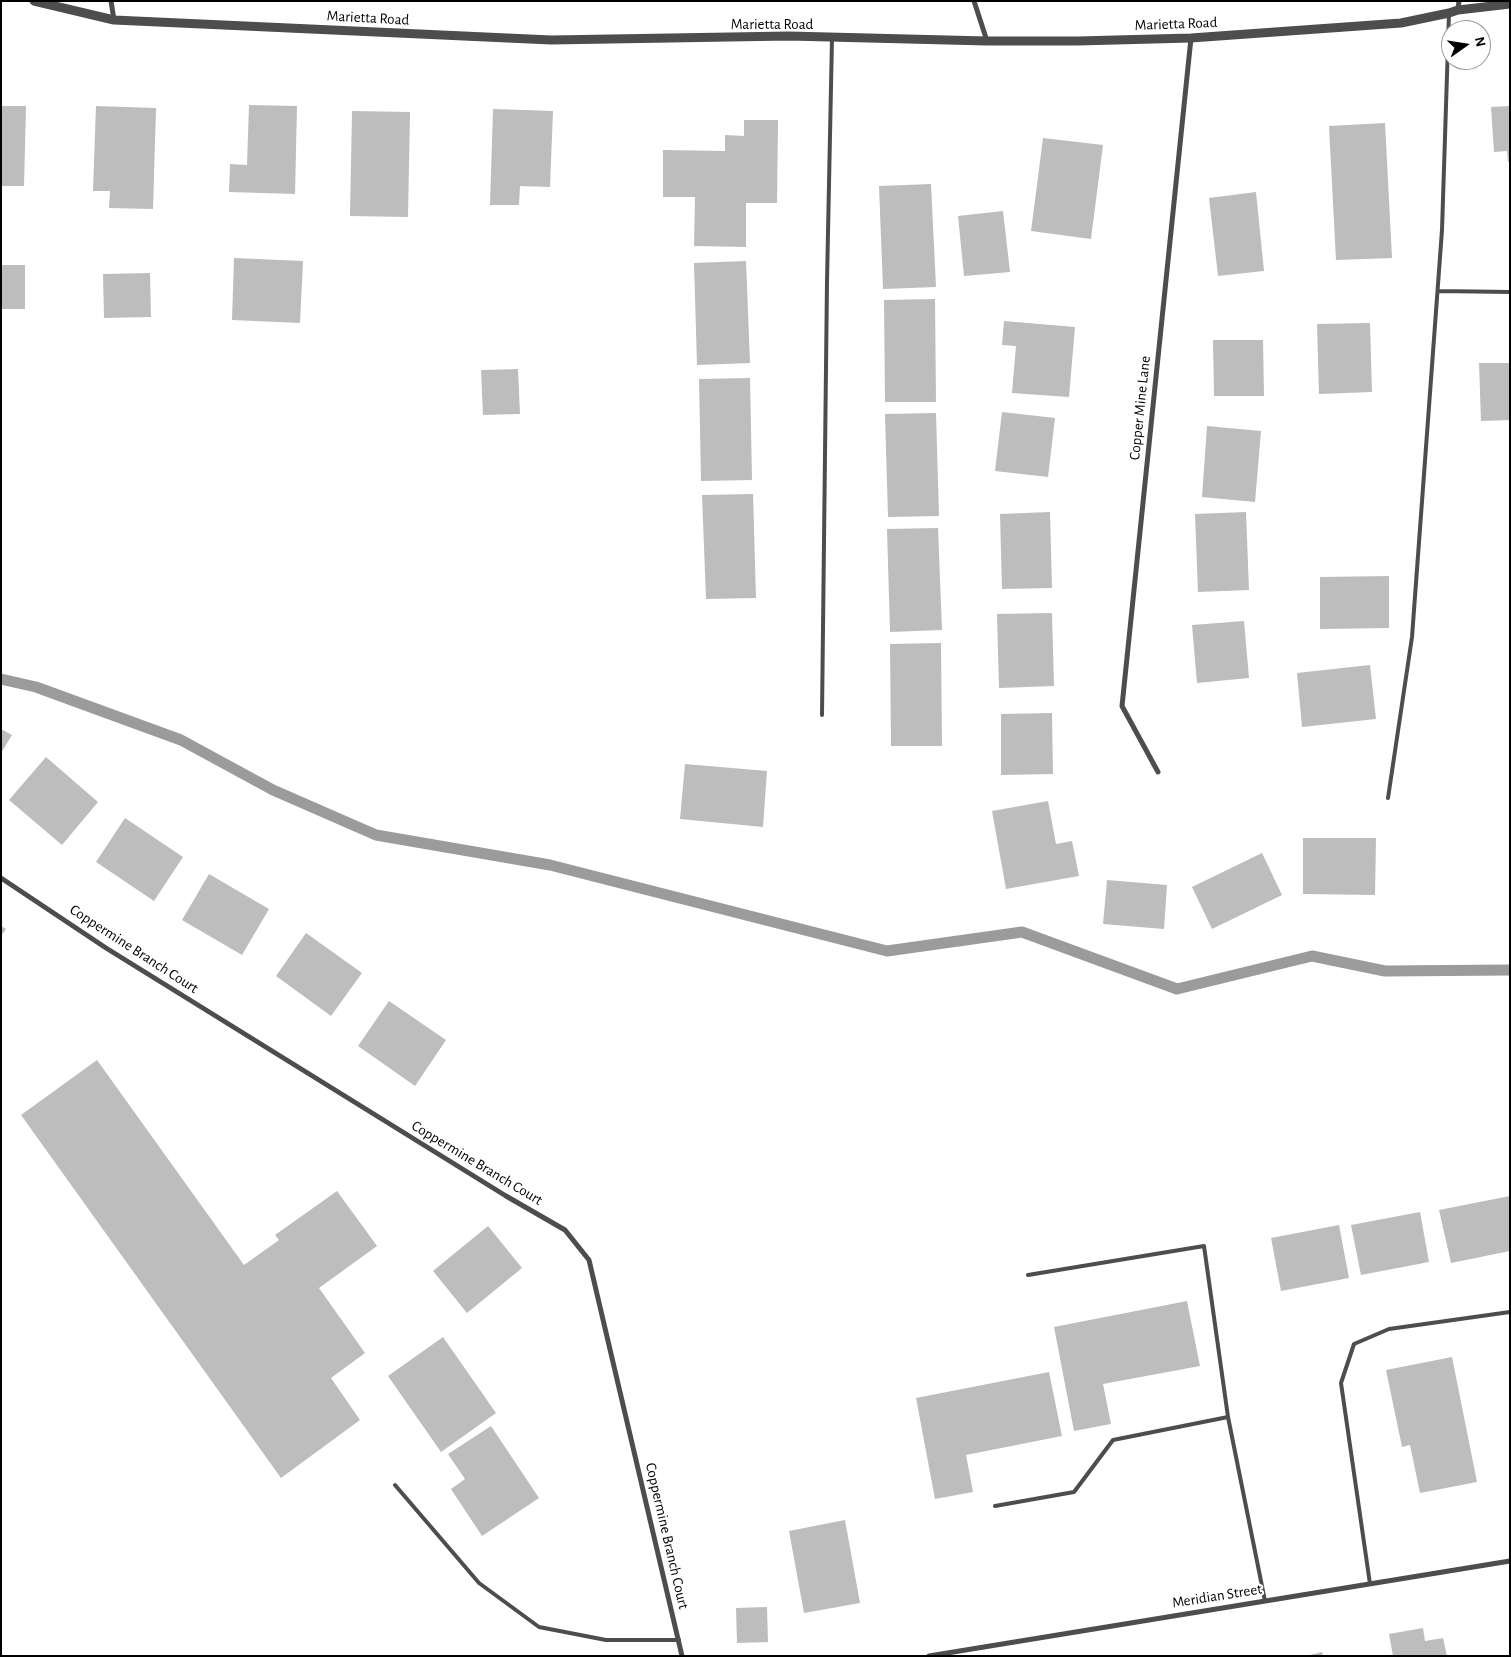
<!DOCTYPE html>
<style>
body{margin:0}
#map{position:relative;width:1511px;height:1657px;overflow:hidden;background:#fff;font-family:"Alegreya Sans",sans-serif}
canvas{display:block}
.frame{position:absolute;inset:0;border:2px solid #000;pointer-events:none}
.north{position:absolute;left:1441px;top:20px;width:50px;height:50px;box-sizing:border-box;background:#fff;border:1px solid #999;border-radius:50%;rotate:77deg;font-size:14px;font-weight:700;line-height:20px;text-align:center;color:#000}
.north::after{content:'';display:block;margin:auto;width:18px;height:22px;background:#000;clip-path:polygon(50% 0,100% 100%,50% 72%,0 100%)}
</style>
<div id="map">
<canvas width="1511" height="1657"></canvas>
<div class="frame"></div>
<div class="north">N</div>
</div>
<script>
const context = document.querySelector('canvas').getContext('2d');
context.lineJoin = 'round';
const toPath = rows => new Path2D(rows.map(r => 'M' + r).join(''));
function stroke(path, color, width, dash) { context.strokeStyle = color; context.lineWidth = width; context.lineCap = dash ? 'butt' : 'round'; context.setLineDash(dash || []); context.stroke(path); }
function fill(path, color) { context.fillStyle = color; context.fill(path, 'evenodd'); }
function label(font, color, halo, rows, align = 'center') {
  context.font = font + ' "Alegreya Sans",sans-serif'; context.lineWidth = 4; context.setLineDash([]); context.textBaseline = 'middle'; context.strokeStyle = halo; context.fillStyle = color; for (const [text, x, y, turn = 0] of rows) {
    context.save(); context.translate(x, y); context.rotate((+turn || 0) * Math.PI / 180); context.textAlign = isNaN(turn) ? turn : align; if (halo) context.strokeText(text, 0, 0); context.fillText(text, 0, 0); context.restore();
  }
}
stroke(toPath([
 [1,679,36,687,181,740,273,790,376,835,550,865,887,951,1022,932,1177,989,1312,956,1385,971,1510,970]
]), '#9b9b9b', 11);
fill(toPath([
 [249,105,297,106,295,194,229,192,230,164,247,165],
 [1,106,26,106,24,186,1,186],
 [96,106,156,108,153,209,109,208,110,191,93,191],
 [1510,106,1510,162,1508,162,1507,151,1494,152,1491,107],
 [493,109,553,111,550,187,520,186,519,205,490,205],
 [352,111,410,112,408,217,350,216],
 [744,120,778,120,777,203,746,203,746,247,694,246,695,197,663,197,663,150,725,151,725,135,744,136],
 [1385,123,1392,258,1336,260,1329,126],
 [1043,138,1103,145,1091,239,1031,231],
 [931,184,936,287,883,289,879,186],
 [1256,192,1264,271,1218,276,1209,198],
 [1003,211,1010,272,964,276,958,216],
 [234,258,303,261,300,323,232,320],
 [746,261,750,363,697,365,694,263],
 [1,265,25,265,25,309,1,309],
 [150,273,151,317,104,318,103,274],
 [935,299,936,402,885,402,884,300],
 [1004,321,1075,327,1069,397,1012,393,1016,346,1002,345],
 [1370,323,1372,392,1319,394,1317,324],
 [1213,340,1263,340,1264,396,1214,396],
 [1479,363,1510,363,1510,420,1481,421],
 [518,369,520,414,483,415,481,370],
 [750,378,752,480,701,481,699,379],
 [1002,412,1055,418,1048,477,995,471],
 [936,413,939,516,888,517,885,414],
 [1207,426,1261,431,1255,502,1202,497],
 [753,494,756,598,706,599,702,495],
 [1050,512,1052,588,1002,589,1000,514],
 [1246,512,1249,590,1198,592,1195,514],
 [938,528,942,630,890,632,887,529],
 [1389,576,1389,628,1320,629,1320,577],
 [1052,613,1054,686,999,688,997,614],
 [1244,621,1249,678,1197,683,1192,625],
 [941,643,942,746,891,746,890,644],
 [1370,665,1376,719,1302,727,1297,673],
 [1052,713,1053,774,1001,775,1001,714],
 [1,729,12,735,1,753],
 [46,757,98,802,62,845,9,800],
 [685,764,767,771,763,827,680,819],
 [1048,801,1056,844,1072,841,1079,876,1006,889,992,811],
 [125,818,183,857,154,901,96,862],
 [1303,838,1376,838,1375,895,1303,894],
 [1262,853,1282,895,1212,929,1192,887],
 [209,874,269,909,242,955,182,920],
 [1107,880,1167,885,1164,929,1103,924],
 [1,926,6,929,1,936],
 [306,933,362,973,331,1016,276,976],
 [389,1001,446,1040,415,1086,358,1046],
 [97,1060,244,1265,279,1240,275,1235,337,1191,377,1246,319,1288,365,1353,331,1378,360,1420,281,1478,21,1115],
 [1510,1196,1510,1251,1451,1263,1439,1210],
 [1420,1212,1429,1262,1361,1275,1351,1225],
 [1339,1225,1349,1278,1281,1291,1271,1238],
 [488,1226,522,1268,467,1313,433,1271],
 [1187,1301,1200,1366,1103,1384,1111,1424,1074,1431,1054,1327],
 [443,1337,496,1413,441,1452,388,1376],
 [1452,1357,1477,1482,1420,1493,1410,1445,1402,1447,1386,1370],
 [1049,1372,1062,1436,966,1455,973,1492,935,1499,916,1398],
 [491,1426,539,1498,482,1536,451,1489,465,1479,448,1454],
 [845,1520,860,1603,804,1613,789,1531],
 [767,1607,768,1642,737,1643,736,1608],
 [1423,1628,1425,1641,1443,1638,1447,1656,1393,1656,1389,1634],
 [1322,1652,1323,1656,1310,1656,1310,1655]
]), '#bdbdbd');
stroke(toPath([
 [1438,291,1510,292],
 [822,715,827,281,832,38],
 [1388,798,1412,637,1442,230,1449,13],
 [1028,1275,1204,1246,1228,1417,1265,1601],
 [395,1485,479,1583,539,1627,606,1640,679,1640],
 [995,1506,1074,1492,1113,1440,1228,1417],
 [1370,1584,1341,1383,1354,1344,1389,1329,1510,1312]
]), '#4d4d4d', 4);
stroke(toPath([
 [111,1,114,20],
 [974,1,987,41],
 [1458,10,1459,1],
 [1158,772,1122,706,1191,38],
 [1,878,106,948,506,1196,565,1230,589,1260,682,1656],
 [929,1656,1510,1561]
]), '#4d4d4d', 5);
stroke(toPath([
 [34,1,114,20,551,40,789,36,987,41,1078,41,1191,38,1401,23,1449,13,1458,10,1510,4]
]), '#4d4d4d', 9);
label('15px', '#000', '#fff', [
 ["Marietta Road",368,18,3],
 ["Marietta Road",772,24],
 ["Marietta Road",1176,24,-2],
 ["Copper Mine Lane",1140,408,-84],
 ["Coppermine Branch Court",134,949,33],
 ["Coppermine Branch Court",477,1163,31],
 ["Coppermine Branch Court",667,1536,77],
 ["Meridian Street",1217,1596,-9]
]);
</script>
